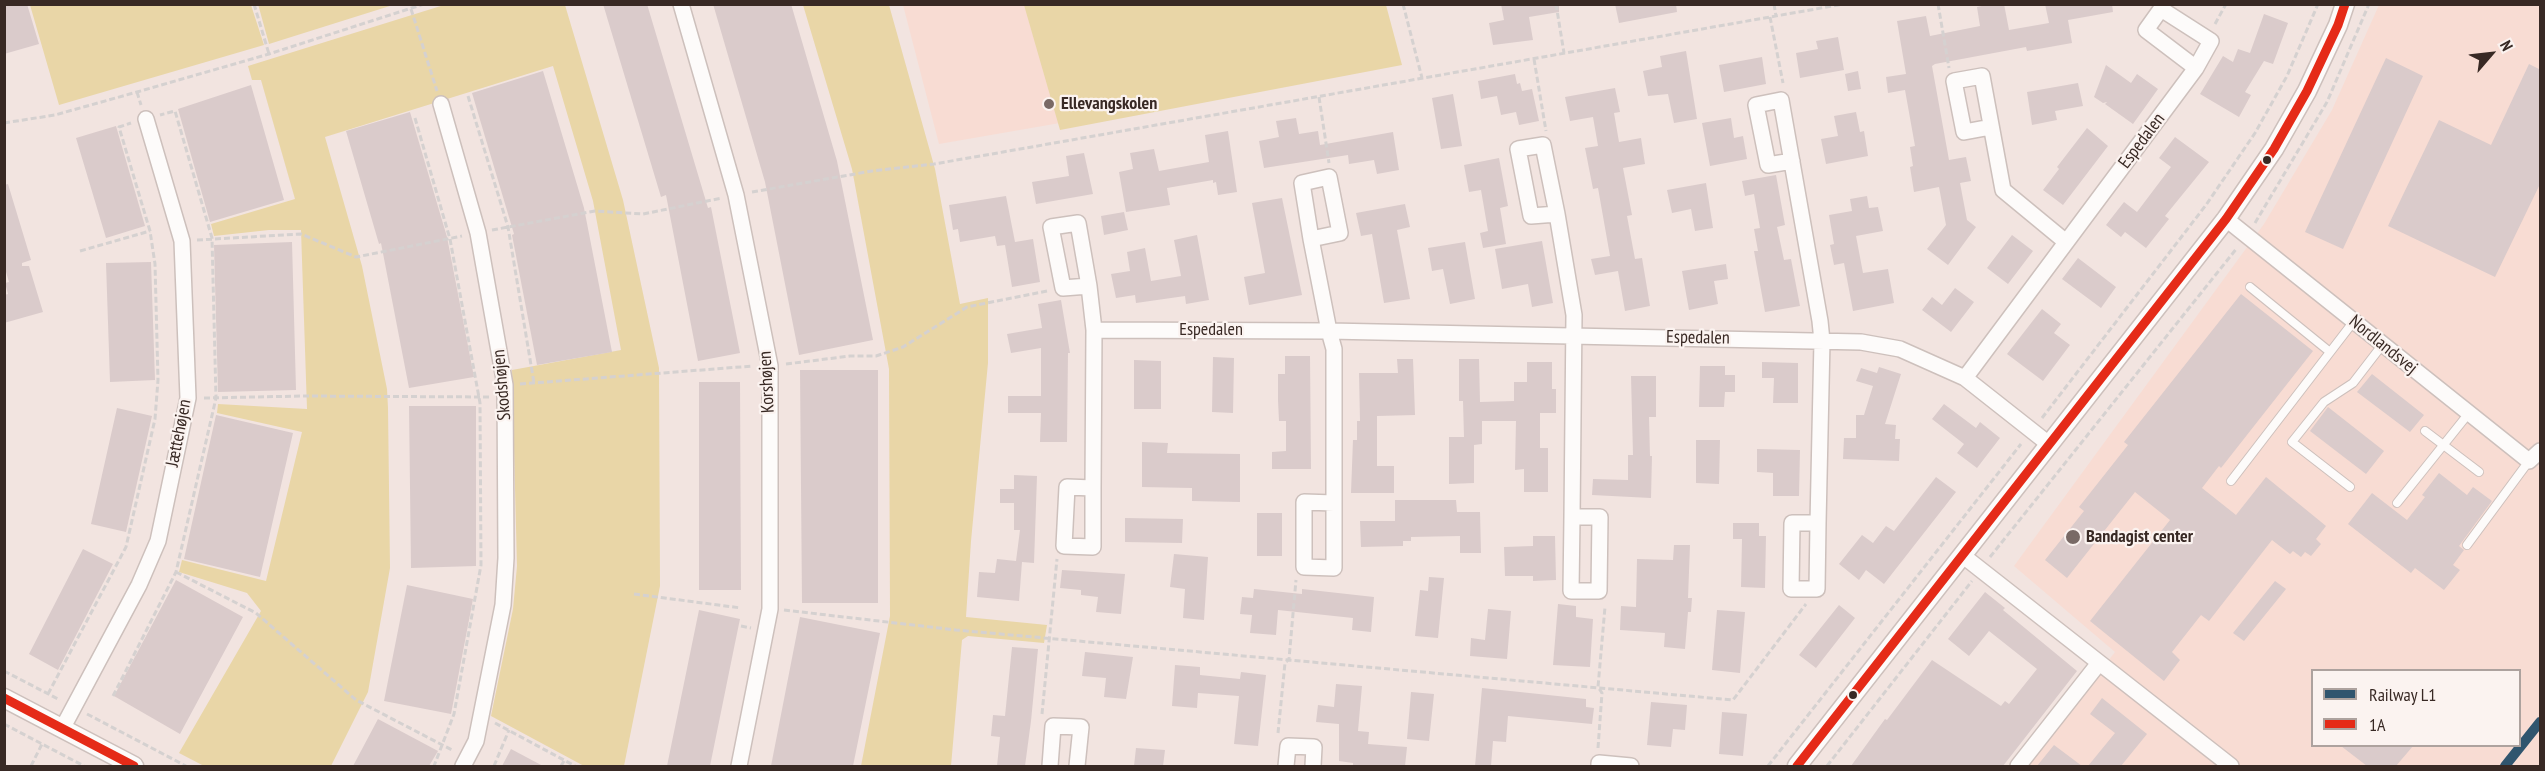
<!DOCTYPE html>
<meta charset="utf-8">
<style>
body{margin:0}
#map{position:relative;width:2545px;height:771px;overflow:hidden;background:#f2e4e0;font-family:"PT Sans Narrow",sans-serif}
canvas{display:block}
.frame{position:absolute;inset:0;border:6px solid #382924;pointer-events:none}
.legend{position:absolute;left:2311px;top:669px;width:210px;height:78px;box-sizing:border-box;background:#fbf3f0;border:2px solid #ada29e;margin:0;padding:8px 10px;list-style:none;font-size:18px;color:#382924}
.legend li{display:flex;align-items:center;gap:12px;height:30px}
.legend b{width:30px;border:2px solid #ada29e}
.north{position:absolute;left:2461px;top:24px;width:60px;height:60px;-webkit-text-stroke:4px #fbf3f0;paint-order:stroke;rotate:62deg;font-size:16px;font-weight:700;line-height:24px;text-align:center;color:#382924}
.north::after{content:'';display:block;margin:auto;width:21px;height:27px;background:#382924;clip-path:polygon(50% 0,100% 100%,50% 72%,0 100%)}
</style>
<div id="map">
<canvas width="2545" height="771"></canvas>
<div class="frame"></div>
<ul class="legend">
<li><b style="height:8px;background:#30556e"></b>Railway L1</li>
<li><b style="height:8px;background:#e52b18"></b>1A</li>
</ul>
<div class="north">N</div>
</div>
<script>
const context = document.querySelector('canvas').getContext('2d');
context.lineJoin = 'round';
function fill(path, color) { context.fillStyle = color; context.fill(path, 'evenodd'); }
const toPath = rows => new Path2D(rows.map(r => 'M' + r).join(''));
function stroke(path, color, width, dash) { context.strokeStyle = color; context.lineWidth = width; context.lineCap = dash ? 'butt' : 'round'; context.setLineDash(dash || []); context.stroke(path); }
function label(font, color, halo, rows, align = 'center') {
  context.font = font + ' "PT Sans Narrow",sans-serif'; context.lineWidth = 4.5; context.setLineDash([]); context.textBaseline = 'middle'; context.strokeStyle = halo; context.fillStyle = color; for (const [text, x, y, turn = 0] of rows) {
    context.save(); context.translate(x, y); context.rotate((+turn || 0) * Math.PI / 180); context.textAlign = isNaN(turn) ? turn : align; if (halo) context.strokeText(text, 0, 0); context.fillText(text, 0, 0); context.restore();
  }
}
fill(toPath([
 [903,5,1383,5,1400,64,939,144],
 [2379,5,2540,5,2540,766,2026,766,2115,652,2014,566,2264,224,2332,110],
 [2312,670,2520,670,2520,746,2312,746]
]), '#f8dcd3');
fill(toPath([
 [258,4,393,4,393,5,269,44],
 [30,5,251,5,264,45,59,105],
 [444,5,565,5,623,200,659,368,660,586,624,766,584,766,491,716,513,609,517,566,512,370,621,350,593,201,553,66,325,137,362,266,387,389,388,408,390,568,368,692,331,766,204,766,179,753,261,611,247,593,179,572,182,560,266,581,302,432,217,413,218,404,307,409,301,230,269,230,214,236,211,224,295,199,261,80,252,80,248,66],
 [803,5,889,5,935,169,960,304,988,298,988,363,971,541,966,617,1047,625,1044,643,968,636,962,640,951,766,861,766,890,616,889,369,852,169],
 [1024,5,1386,5,1402,65,1060,130]
]), '#e9d6a7');
fill(toPath([
 [4,4,27,4,39,44,4,54],
 [603,4,647,4,708,208,711,207,740,353,698,361,666,195,661,197],
 [713,4,791,4,837,161,873,340,799,355,765,182],
 [1501,4,1559,4,1559,12,1529,17,1533,40,1493,45,1489,23,1504,20],
 [1615,4,1676,4,1677,12,1619,23],
 [1991,4,2004,4,2009,30,2049,23,2045,4,2112,4,2113,12,2068,20,2072,43,2027,51,2026,47,1935,64,1932,66,1949,160,1966,157,1971,181,1960,183,1967,220,1976,227,1948,265,1927,249,1946,225,1939,187,1914,192,1910,167,1913,166,1910,147,1915,146,1905,90,1888,93,1886,77,1906,74,1897,21,1926,16,1930,36,1980,26,1977,7],
 [2264,14,2288,23,2273,64,2264,61,2245,92,2251,95,2239,117,2200,94,2223,56,2233,62,2238,49,2250,53],
 [1838,37,1844,70,1800,78,1796,53,1818,49,1816,41],
 [1686,51,1697,119,1674,123,1668,94,1648,96,1643,71,1662,67,1660,56],
 [1762,57,1766,84,1724,92,1719,65],
 [2386,58,2423,76,2343,249,2305,232],
 [2529,64,2541,70,2541,182,2495,277,2388,226,2439,120,2491,145],
 [2106,65,2131,83,2137,74,2158,89,2133,124,2105,104,2107,102,2103,103,2094,97],
 [543,71,584,208,612,352,537,365,512,235,514,234,472,93],
 [1858,71,1861,89,1848,91,1845,74],
 [1515,74,1517,84,1520,83,1522,91,1532,89,1539,121,1519,125,1516,112,1501,115,1497,96,1481,99,1478,81],
 [2078,83,2083,106,2055,111,2057,120,2032,125,2027,92],
 [251,85,284,200,210,222,178,109],
 [1615,88,1620,112,1614,113,1619,142,1641,138,1645,164,1623,168,1632,215,1627,216,1635,259,1642,258,1650,306,1625,311,1618,271,1595,275,1591,259,1610,256,1598,188,1593,189,1585,148,1598,146,1593,117,1570,121,1565,97],
 [1453,94,1462,146,1441,149,1432,98],
 [410,112,447,237,474,377,409,388,381,243,379,244,346,131],
 [1856,112,1860,132,1864,131,1868,156,1826,164,1821,139,1838,136,1834,116],
 [1296,118,1299,134,1318,131,1320,145,1393,132,1399,170,1377,174,1374,160,1349,164,1348,155,1264,168,1259,141,1279,137,1276,121],
 [1731,118,1734,138,1743,136,1747,159,1710,166,1702,123],
 [116,126,145,226,106,238,76,138],
 [2087,128,2108,146,2063,205,2043,190,2059,169,2057,167],
 [1228,131,1237,192,1218,195,1216,182,1213,183,1213,180,1167,188,1170,205,1126,212,1119,172,1133,169,1130,153,1154,149,1159,171,1209,162,1205,135],
 [2175,137,2209,162,2165,216,2169,219,2146,248,2125,232,2121,237,2106,225,2124,202,2137,212,2171,167,2159,158],
 [1084,153,1093,194,1036,204,1032,182,1069,176,1066,156],
 [1499,158,1508,206,1500,208,1506,244,1483,248,1480,233,1488,231,1481,190,1469,192,1464,165],
 [1776,175,1785,225,1777,227,1784,260,1791,259,1800,306,1765,312,1754,251,1758,251,1754,229,1760,228,1754,194,1745,196,1742,181],
 [1706,183,1713,228,1695,231,1691,209,1672,213,1667,190],
 [8,184,31,260,22,263,22,266,29,266,43,312,4,323,4,295,8,294,5,283,9,282,4,265,4,185],
 [1006,196,1015,242,1033,239,1040,282,1012,287,1005,245,997,246,995,236,960,242,958,229,953,230,949,205],
 [1867,196,1869,208,1878,207,1883,231,1856,236,1863,273,1888,269,1894,303,1853,311,1844,263,1834,265,1830,245,1834,244,1829,215,1852,211,1850,199],
 [1282,198,1302,295,1249,305,1244,277,1265,273,1252,203],
 [1405,204,1410,227,1397,230,1410,299,1384,303,1372,234,1361,236,1356,213],
 [1124,212,1128,230,1104,235,1101,216],
 [1197,235,1209,300,1186,304,1185,296,1136,303,1135,295,1116,298,1111,274,1130,271,1127,252,1145,248,1151,281,1181,276,1174,240],
 [2012,235,2033,251,2008,284,1987,268],
 [1542,241,1553,303,1532,307,1528,284,1502,289,1495,249],
 [292,242,296,390,218,392,214,245],
 [1465,242,1475,299,1450,304,1443,269,1432,271,1428,248],
 [2078,258,2116,287,2101,308,2062,279],
 [151,262,155,380,110,382,106,263],
 [1726,264,1728,279,1714,281,1718,304,1689,310,1682,271],
 [1955,288,1974,302,1951,332,1922,310,1932,297,1942,305],
 [2241,294,2313,351,2221,468,2219,466,2202,488,2236,515,2266,477,2326,526,2316,539,2321,544,2311,556,2305,552,2301,557,2293,551,2290,554,2272,540,2209,621,2201,615,2172,652,2180,660,2164,681,2090,621,2170,520,2135,492,2067,578,2045,560,2084,511,2079,507,2128,445,2124,442],
 [1061,300,1070,353,1068,353,1067,442,1040,442,1041,413,1008,413,1008,396,1041,396,1041,348,1011,353,1007,334,1042,328,1038,304],
 [2042,309,2061,324,2054,333,2070,345,2043,381,2007,354],
 [1285,356,1310,356,1311,469,1272,469,1272,452,1286,451,1286,421,1279,421,1278,400,1278,374,1285,374],
 [1213,357,1234,358,1233,413,1212,412],
 [1397,359,1413,359,1415,415,1377,416,1377,466,1394,466,1394,493,1351,493,1353,440,1357,440,1357,421,1360,421,1359,373,1398,373],
 [1459,359,1479,359,1480,402,1514,401,1514,382,1527,382,1527,362,1552,362,1552,389,1556,389,1556,413,1540,413,1540,448,1548,448,1548,492,1524,492,1524,469,1515,470,1516,421,1482,421,1482,444,1474,445,1474,483,1449,484,1449,437,1464,437,1463,401,1459,401],
 [1134,360,1161,361,1161,409,1134,409],
 [1762,362,1798,363,1798,403,1773,403,1774,378,1762,378],
 [1700,366,1725,366,1725,375,1735,375,1735,392,1725,392,1724,407,1699,407],
 [1879,367,1901,374,1885,424,1896,425,1895,439,1900,439,1899,461,1843,459,1844,438,1856,438,1856,415,1864,415,1873,386,1856,381,1861,368,1877,373],
 [800,370,878,370,878,603,802,603],
 [2372,374,2424,415,2410,432,2357,392],
 [1631,376,1656,376,1656,417,1649,417,1650,456,1652,456,1651,498,1592,495,1593,479,1628,480,1628,455,1633,455],
 [699,382,740,382,741,590,699,590],
 [1944,404,1976,428,1980,422,2000,438,1977,468,1957,453,1964,444,1932,419],
 [409,406,476,406,476,566,411,568],
 [2328,407,2384,451,2366,474,2310,431],
 [117,408,152,416,126,532,91,524],
 [216,415,293,433,260,577,184,559],
 [1696,440,1720,440,1719,484,1696,483],
 [1142,442,1168,443,1167,453,1240,454,1240,502,1192,501,1192,488,1142,487],
 [1757,449,1800,450,1799,496,1773,496,1773,473,1757,472],
 [2439,473,2467,495,2473,487,2492,501,2459,546,2464,550,2453,565,2460,570,2444,590,2415,568,2411,573,2348,524,2372,493,2407,520,2425,497,2422,495],
 [1014,475,1037,476,1034,563,1022,562,1019,601,977,597,979,572,995,573,997,559,1016,561,1020,530,1014,530,1014,503,1000,503,1000,489,1014,489],
 [1936,477,1956,492,1884,584,1866,570,1859,580,1839,564,1862,535,1873,543,1886,526,1894,531],
 [1395,500,1456,500,1457,512,1480,512,1481,553,1460,553,1460,536,1411,537,1411,541,1403,541,1403,546,1361,547,1360,521,1395,521],
 [1257,513,1282,513,1282,556,1257,556],
 [1125,518,1183,519,1182,543,1125,542],
 [1733,523,1759,523,1759,536,1766,536,1765,588,1741,587,1742,539,1733,539],
 [1533,536,1555,536,1556,580,1533,581,1533,576,1505,576,1504,547,1533,546],
 [1674,545,1690,545,1688,598,1692,598,1691,612,1688,612,1685,649,1664,647,1665,633,1620,630,1621,606,1636,607,1637,559,1673,560],
 [83,549,113,564,58,670,29,654],
 [1174,554,1208,557,1204,620,1183,618,1185,589,1170,587],
 [1062,570,1125,574,1121,614,1096,612,1098,597,1081,595,1081,590,1060,588],
 [1429,577,1444,578,1438,638,1415,636,1420,590,1428,591],
 [176,580,243,617,180,734,114,696],
 [2275,581,2286,589,2244,641,2233,633],
 [407,585,473,599,451,714,384,701],
 [1254,589,1302,594,1302,589,1374,597,1371,632,1352,630,1353,618,1278,610,1276,635,1250,633,1252,615,1240,614,1242,597,1253,598],
 [1985,592,2005,608,2003,610,2077,671,2003,766,1851,766,1885,719,1887,720,1932,660,2001,706,2005,701,2009,704,2037,669,1989,631,1969,656,1948,639],
 [1558,604,1576,606,1576,617,1593,619,1590,667,1553,665],
 [1839,605,1855,618,1816,668,1799,655],
 [1488,609,1511,611,1507,659,1470,656,1471,638,1485,640],
 [699,610,740,619,734,648,710,766,667,766],
 [1717,610,1745,612,1740,673,1712,670],
 [800,617,880,633,853,766,771,766],
 [1012,647,1038,649,1031,721,1025,766,997,766,1000,737,991,736,993,715,1005,716],
 [1085,652,1133,657,1126,699,1104,697,1106,678,1082,676],
 [1175,665,1200,667,1200,675,1240,679,1241,672,1266,675,1258,746,1234,744,1239,696,1198,693,1197,708,1172,706],
 [1336,684,1362,686,1358,731,1369,732,1368,744,1407,747,1405,766,1353,766,1353,763,1339,761,1339,724,1316,722,1318,705,1334,707],
 [1482,688,1586,699,1586,707,1594,708,1592,724,1508,716,1506,742,1493,741,1491,766,1475,766],
 [1411,692,1434,694,1429,741,1407,739],
 [2102,698,2147,734,2121,766,2088,766,2115,733,2090,714],
 [1651,702,1687,705,1685,730,1673,729,1671,747,1647,745],
 [1722,712,1747,714,1743,756,1719,754],
 [378,719,438,751,429,766,353,766],
 [2054,745,2082,766,2037,766],
 [2341,746,2413,746,2396,766,2367,766],
 [1136,748,1165,750,1163,766,1134,766],
 [511,749,543,766,502,766]
]), '#dacbcb');
const service = toPath([
 [2250,287,2330,352],
 [2425,431,2479,472],
 [2231,481,2354,321],
 [2350,487,2292,442,2324,402,2353,383,2383,344],
 [2397,503,2469,413],
 [2467,545,2529,461]
]);
const minor = toPath([
 [681,4,736,195,770,366,770,609,739,766],
 [441,104,478,233,505,385,506,558,503,605,476,741,463,766],
 [1991,127,1964,132,1954,81,1982,76,2003,190,2066,242],
 [1792,161,1768,165,1756,105,1781,100,1820,321,1822,341,1818,523,1817,589,1791,589,1792,523,1818,523],
 [1557,214,1531,216,1518,149,1543,145,1557,214,1574,315,1572,517,1600,517,1599,591,1571,591,1572,517],
 [2226,219,2529,461,2540,451],
 [1311,239,1340,233,1329,177,1302,183,1311,239,1329,331,1334,349,1334,568,1304,567,1304,502,1334,503],
 [1089,286,1063,288,1051,227,1078,223,1089,286,1094,330,1093,488,1093,547,1064,546,1067,487,1093,488],
 [1094,330,1329,331,1861,342,1900,349,1965,378,2050,445],
 [1965,378,2196,68,2211,41,2161,9,2146,30,2196,68],
 [1962,555,2231,766],
 [62,729,139,585,158,541,188,398,182,241,146,119],
 [1050,766,1053,726,1081,727,1077,766],
 [1286,766,1288,746,1314,747,1313,766],
 [1599,766,1599,763,1631,766],
 [2018,766,2099,663]
]);
const tertiary = toPath([
 [4,698,134,766],
 [1797,766,2226,219,2274,149,2307,91,2338,25,2345,4]
]);
stroke(service, '#cdc0bc', 10);
stroke(minor, '#cdc0bc', 18);
stroke(tertiary, '#cdc0bc', 21);
stroke(toPath([
 [254,4,269,54],
 [1403,4,1422,78],
 [1556,4,1564,53],
 [1774,4,1776,16],
 [1938,4,1949,68],
 [411,9,437,91],
 [1770,17,1783,83],
 [2215,24,2226,4],
 [1534,59,1546,131],
 [137,92,141,105],
 [468,96,508,227,534,383],
 [1319,97,1329,163],
 [415,118,450,239,480,403,481,565,454,714,434,766],
 [4,123,55,115,137,92,269,54,424,4],
 [752,192,872,171,934,164,1003,152,1844,4],
 [2255,223,2327,102,2369,4],
 [492,230,595,211,643,214,722,198],
 [197,240,301,234,356,257,462,236],
 [80,251,150,231],
 [786,364,850,356,876,356,903,347,967,307,1047,291],
 [520,384,753,366],
 [204,398,304,396,489,397],
 [2042,418,2206,205,2255,133,2287,76,2318,4],
 [1990,557,2237,248],
 [176,572,256,613,356,700,452,750],
 [634,594,741,608],
 [784,610,956,630,1733,700,1806,604],
 [741,626,751,628],
 [4,671,60,700],
 [48,694,126,547,155,419,158,380,155,264,150,231,119,127,131,123],
 [113,696,176,572,216,398,212,238,175,111,160,115],
 [87,714,186,766],
 [1042,714,1057,559],
 [495,723,575,766],
 [4,724,84,766],
 [1278,733,1285,663,1289,659,1296,580],
 [1598,748,1602,693,1598,687,1605,607],
 [31,766,42,744],
 [494,766,509,730],
 [561,766,564,761],
 [1768,766,2021,444],
 [1827,766,1972,581]
]), '#d5d1d0', 3, [6, 3]);
stroke(service, '#fdfbfa', 8);
stroke(minor, '#fdfbfa', 15);
stroke(tertiary, '#fdfbfa', 18);
stroke(toPath([
 [4,698,134,766],
 [1797,766,2226,219,2274,149,2307,91,2338,25,2345,4]
]), '#e52b18', 9);
stroke(toPath([
 [2505,766,2540,722]
]), '#30556e', 10);
for (const [x, y, r, color] of [
 [1049,104,6,"#796a66"],
 [2267,160,5,"#382924"],
 [2073,537,8,"#796a66"],
 [1853,695,5,"#382924"]
]) { const dot = new Path2D(); dot.arc(x, y, r, 0, 2 * Math.PI); context.fillStyle = color; context.fill(dot); stroke(dot, '#fbf3f0', 2); }
label('bold 18px', '#382924', '#fbf3f0', [
 ["Ellevangskolen",1061,104],
 ["Bandagist center",2086,537]
], 'left');
label('18px', '#382924', '#fbf3f0', [
 ["Espedalen",2142,141,-53],
 ["Espedalen",1211,330],
 ["Espedalen",1698,338,1],
 ["Nordlandsvej",2383,345,39],
 ["Korshøjen",767,382,-93],
 ["Skodshøjen",502,385,-95],
 ["Jættehøjen",179,433,-79]
]);
</script>
